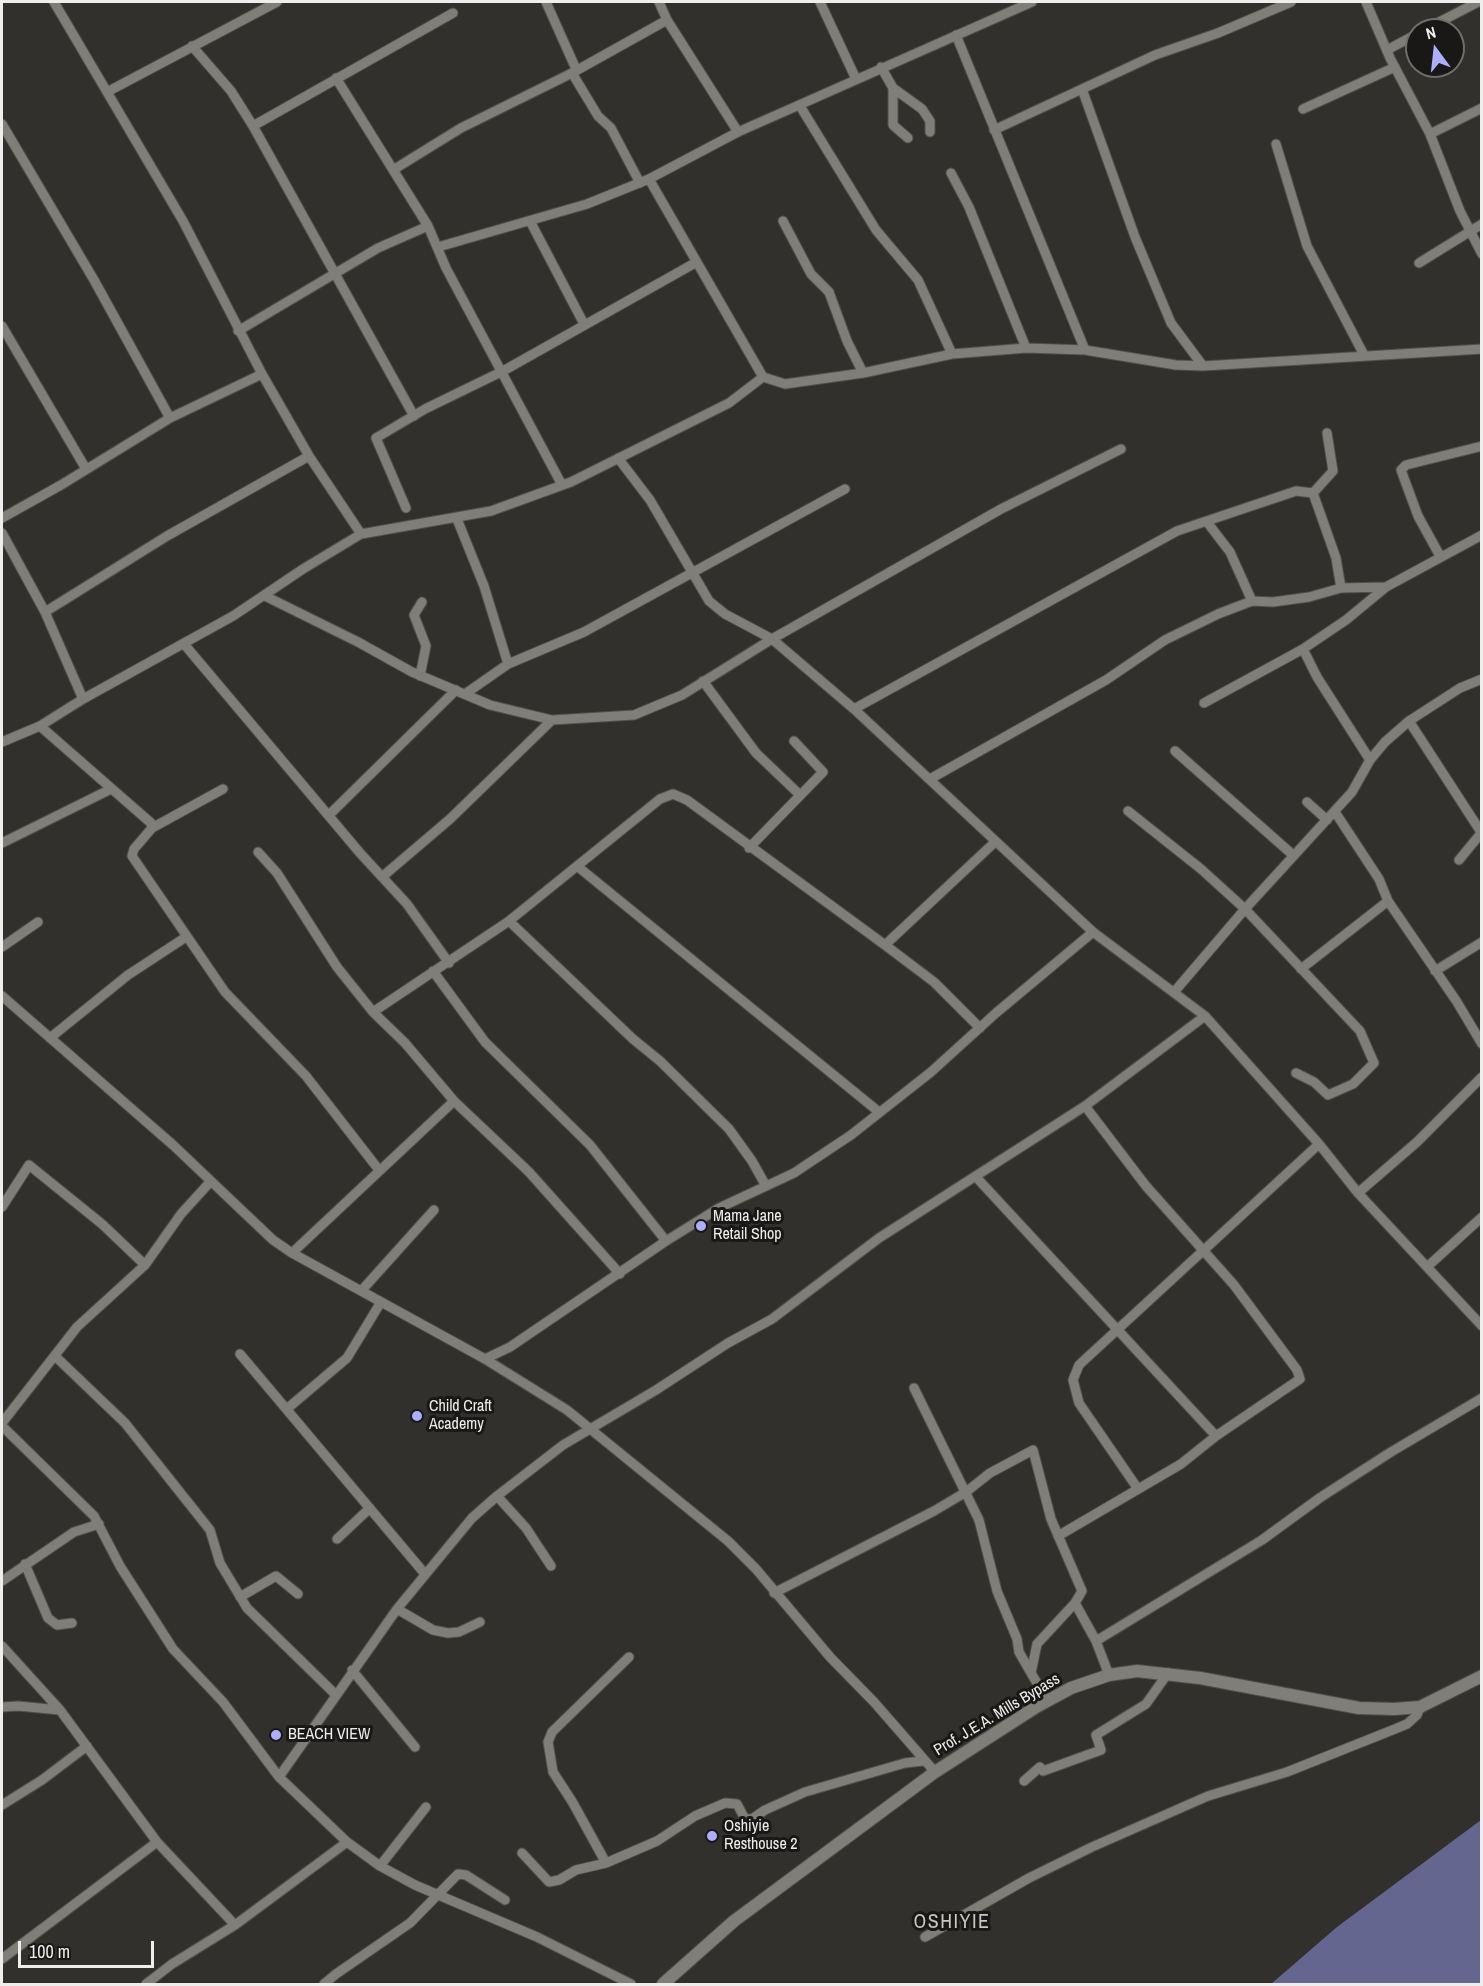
<!DOCTYPE html>
<style>
body{margin:0}
#map{position:relative;width:1483px;height:1986px;overflow:hidden;background:#32302c;font-family:"Archivo Narrow",sans-serif}
canvas{display:block}
.frame{position:absolute;inset:0;border:3px solid #efeeec;pointer-events:none}
.north{position:absolute;left:1405px;top:18px;width:60px;height:60px;box-sizing:border-box;background:#191816;border:2px solid #6f6e6c;border-radius:50%;rotate:345deg;font-size:16px;font-weight:700;line-height:24px;text-align:center;color:#efeeec}
.north::after{content:'';display:block;margin:auto;width:21px;height:27px;background:#adaffb;clip-path:polygon(50% 0,100% 100%,50% 72%,0 100%)}
.scale{position:absolute;left:18px;top:1941px;width:136px;height:27px;box-sizing:border-box;border:3px solid #efeeec;border-top:0;padding-left:8px;font-size:18px;line-height:21px;white-space:nowrap;color:#efeeec;-webkit-text-stroke:4px #191816;paint-order:stroke}
</style>
<div id="map">
<canvas width="1483" height="1986"></canvas>
<div class="frame"></div>
<div class="north">N</div>
<div class="scale">100 m</div>
</div>
<script>
const context = document.querySelector('canvas').getContext('2d');
context.lineJoin = 'round';
function fill(path, color) { context.fillStyle = color; context.fill(path, 'evenodd'); }
const toPath = rows => new Path2D(rows.map(r => 'M' + r).join(''));
function stroke(path, color, width, dash) { context.strokeStyle = color; context.lineWidth = width; context.lineCap = dash ? 'butt' : 'round'; context.setLineDash(dash || []); context.stroke(path); }
function label(font, color, halo, rows, align = 'center') {
  context.font = font + ' "Archivo Narrow",sans-serif'; context.lineWidth = 6; context.setLineDash([]); context.textBaseline = 'middle'; context.strokeStyle = halo; context.fillStyle = color; for (const [text, x, y, turn = 0] of rows) {
    context.save(); context.translate(x, y); context.rotate((+turn || 0) * Math.PI / 180); context.textAlign = isNaN(turn) ? turn : align; if (halo) context.strokeText(text, 0, 0); context.fillText(text, 0, 0); context.restore();
  }
}
fill(toPath([
 [1481,1820,1481,1984,1271,1984,1337,1927]
]), '#65668f');
const minor = toPath([
 [54,2,183,221,262,374,309,456,361,534],
 [546,2,576,69],
 [659,2,667,20,738,132],
 [820,2,856,79],
 [1366,2,1390,58,1430,134,1460,211,1482,254],
 [1424,30,1478,2],
 [956,35,1085,350],
 [192,46,231,91,253,126,414,416],
 [1387,50,1417,34],
 [881,67,893,88,893,125,908,138],
 [572,73,598,116,611,128,640,183],
 [336,78,428,226,446,268,562,485],
 [893,88,922,109,930,121,930,132],
 [1082,89,1135,237,1171,323,1203,366],
 [107,92,277,2],
 [800,106,876,230,918,280,952,354],
 [1303,109,1395,67],
 [2,124,94,280,170,418],
 [253,126,453,13],
 [994,130,1155,55,1218,33,1291,2],
 [1430,134,1482,108],
 [1276,144,1307,246,1364,355],
 [393,170,461,128,572,73,667,20],
 [951,173,969,207,1026,348],
 [649,179,763,377,785,384,863,373,952,354,1026,348,1085,350,1176,365,1203,366,1482,349],
 [530,221,584,324],
 [783,221,811,274,829,292,847,341,863,373],
 [438,247,587,204,649,179,738,132,1032,2],
 [1419,263,1482,224],
 [2,326,86,469],
 [238,331,378,248,428,226],
 [618,458,650,500,709,601,725,614,772,639,854,709,1093,932,1205,1016,1319,1144,1358,1193,1482,1326],
 [1313,493,1333,471,1327,433],
 [406,508,376,438,425,409,503,371,695,263],
 [2,518,61,485,170,418,262,374],
 [457,519,484,586,508,664,584,632,845,489],
 [1207,522,1230,552,1252,601],
 [2,533,45,612,83,699],
 [1440,556,1418,516,1401,470,1406,465,1482,446],
 [265,596,358,642,412,672,490,705,552,720,634,715,682,695,772,639,1001,509,1121,449],
 [45,612,167,536,309,456],
 [184,644,360,853,407,904,449,963],
 [1303,649,1317,677,1370,760],
 [420,676,426,646,414,615,422,602],
 [703,681,756,753,800,795],
 [465,694,508,664],
 [1204,703,1303,649,1346,620,1386,587],
 [854,709,1177,531,1296,491,1313,493,1336,558,1341,588],
 [1409,721,1481,832],
 [40,726,151,823,152,828,134,849,132,856,225,992,306,1076,379,1170],
 [2,742,40,726,83,699,233,616,303,569,361,534,491,511,571,482,729,403,763,377],
 [1175,751,1293,855],
 [930,779,1106,680,1165,640,1218,614,1252,601,1273,602,1309,597,1341,588,1386,587,1482,535],
 [1307,802,1327,820],
 [1128,811,1201,869,1245,909,1360,1031,1374,1063,1353,1084,1328,1095,1314,1082,1296,1073],
 [1335,812,1379,879,1388,901,1457,1002,1482,1044],
 [329,815,456,690],
 [152,828,223,789],
 [2,843,111,789],
 [749,848,823,772,794,741],
 [258,852,277,873,337,967,373,1012,405,1043,454,1101,529,1172,620,1274],
 [1459,860,1482,832],
 [577,866,879,1112],
 [382,877,450,819,552,720],
 [509,921,633,1039,660,1061,729,1129,752,1161,766,1186],
 [885,945,995,842],
 [2,947,38,922],
 [1301,969,1388,901],
 [433,971,485,1042,590,1145,666,1241],
 [1435,971,1482,942],
 [1175,991,1245,909,1352,792,1370,760,1385,742,1409,721,1460,688,1482,679],
 [2,996,173,1145,273,1240,292,1253,485,1359,567,1410,728,1541,756,1569,830,1657,874,1702,935,1772],
 [373,1012,509,921,660,799,673,794,687,800,885,945,934,982,980,1028],
 [50,1038,128,975,186,937],
 [976,1177,1216,1436],
 [1358,1193,1417,1142,1482,1077],
 [2,1207,29,1165,102,1224,145,1265],
 [292,1253,454,1101],
 [1427,1267,1482,1217],
 [362,1290,434,1210],
 [240,1354,425,1574],
 [56,1357,125,1423,210,1530,220,1563,247,1608,335,1694],
 [485,1359,510,1347,666,1241,719,1208,794,1173,851,1135,931,1072,996,1013,1093,932],
 [914,1388,979,1520,997,1591,1017,1639,1019,1652,1031,1673],
 [288,1408,347,1358,381,1302],
 [2,1423,77,1327,145,1265,181,1214,211,1181],
 [2,1426,94,1516,120,1566,173,1649,223,1702,279,1777,347,1842,380,1866,415,1885,537,1937,631,1984],
 [1138,1489,1079,1403,1073,1380,1079,1365,1319,1144],
 [497,1496,526,1528,551,1566],
 [1058,1536,1181,1464,1216,1436,1300,1379,1297,1370,1234,1285,1146,1186,1085,1106],
 [337,1539,370,1508],
 [25,1564,48,1618,57,1625,72,1623],
 [2,1581,74,1532,99,1524],
 [774,1593,934,1511,966,1492,990,1473,1033,1450,1051,1519,1082,1591,1075,1603,1096,1641,1109,1675],
 [240,1597,276,1576,298,1594],
 [397,1609,433,1630,448,1633,459,1632,480,1622],
 [1096,1641,1262,1540,1321,1497,1391,1452,1482,1398],
 [2,1646,60,1710,157,1842,235,1925],
 [352,1670,415,1747],
 [1047,1700,1031,1673,1037,1644,1075,1603],
 [2,1707,18,1706,60,1710],
 [279,1777,397,1609,472,1518,497,1496,563,1445,656,1390,728,1343,772,1319,879,1238,1085,1106,1205,1016],
 [1024,1781,1040,1767,1043,1771,1101,1750,1096,1735,1146,1704,1168,1673],
 [2,1805,42,1780,87,1746],
 [522,1853,549,1882,559,1880,576,1870,606,1863,573,1803,553,1772,548,1742,552,1732,629,1657],
 [606,1863,657,1841,695,1816,725,1803,737,1804,745,1819,752,1819,765,1810,805,1792,905,1763,923,1761],
 [380,1866,426,1807],
 [925,1937,1029,1878,1092,1847,1208,1796,1287,1772,1395,1729,1407,1724,1417,1715,1420,1707],
 [2,1959,157,1842],
 [146,1984,172,1964,235,1925,347,1842],
 [324,1984,336,1974,410,1923,458,1874,466,1875,505,1900]
]);
const tertiary = toPath([
 [663,1984,734,1921,935,1772,1036,1707,1071,1688,1109,1675,1137,1671,1200,1678,1359,1708,1394,1709,1420,1707,1482,1676]
]);
stroke(minor, '#51504c', 11);
stroke(tertiary, '#51504c', 14);
stroke(minor, '#807e79', 9);
stroke(tertiary, '#807e79', 12);
for (const [x, y, r, color] of [
 [701,1226,6,"#adaffb"],
 [417,1416,6,"#adaffb"],
 [276,1735,6,"#adaffb"],
 [712,1836,6,"#adaffb"]
]) { const dot = new Path2D(); dot.arc(x, y, r, 0, 2 * Math.PI); context.fillStyle = color; context.fill(dot); stroke(dot, '#191816', 2); }
label('16px', '#efeeec', '#191816', [
 ["Mama Jane",713,1217],
 ["Retail Shop",713,1235],
 ["Child Craft",429,1407],
 ["Academy",429,1425],
 ["BEACH VIEW",288,1735],
 ["Oshiyie",724,1827],
 ["Resthouse 2",724,1845]
], 'left');
label('16px', '#efeeec', '#191816', [
 ["Prof. J.E.A. Mills Bypass",997,1715,-31]
]);
context.letterSpacing = '1.5px';
label('20px', '#c9c7c2', '#191816', [
 ["OSHIYIE",952,1923]
]);
context.letterSpacing = '0px';
</script>
